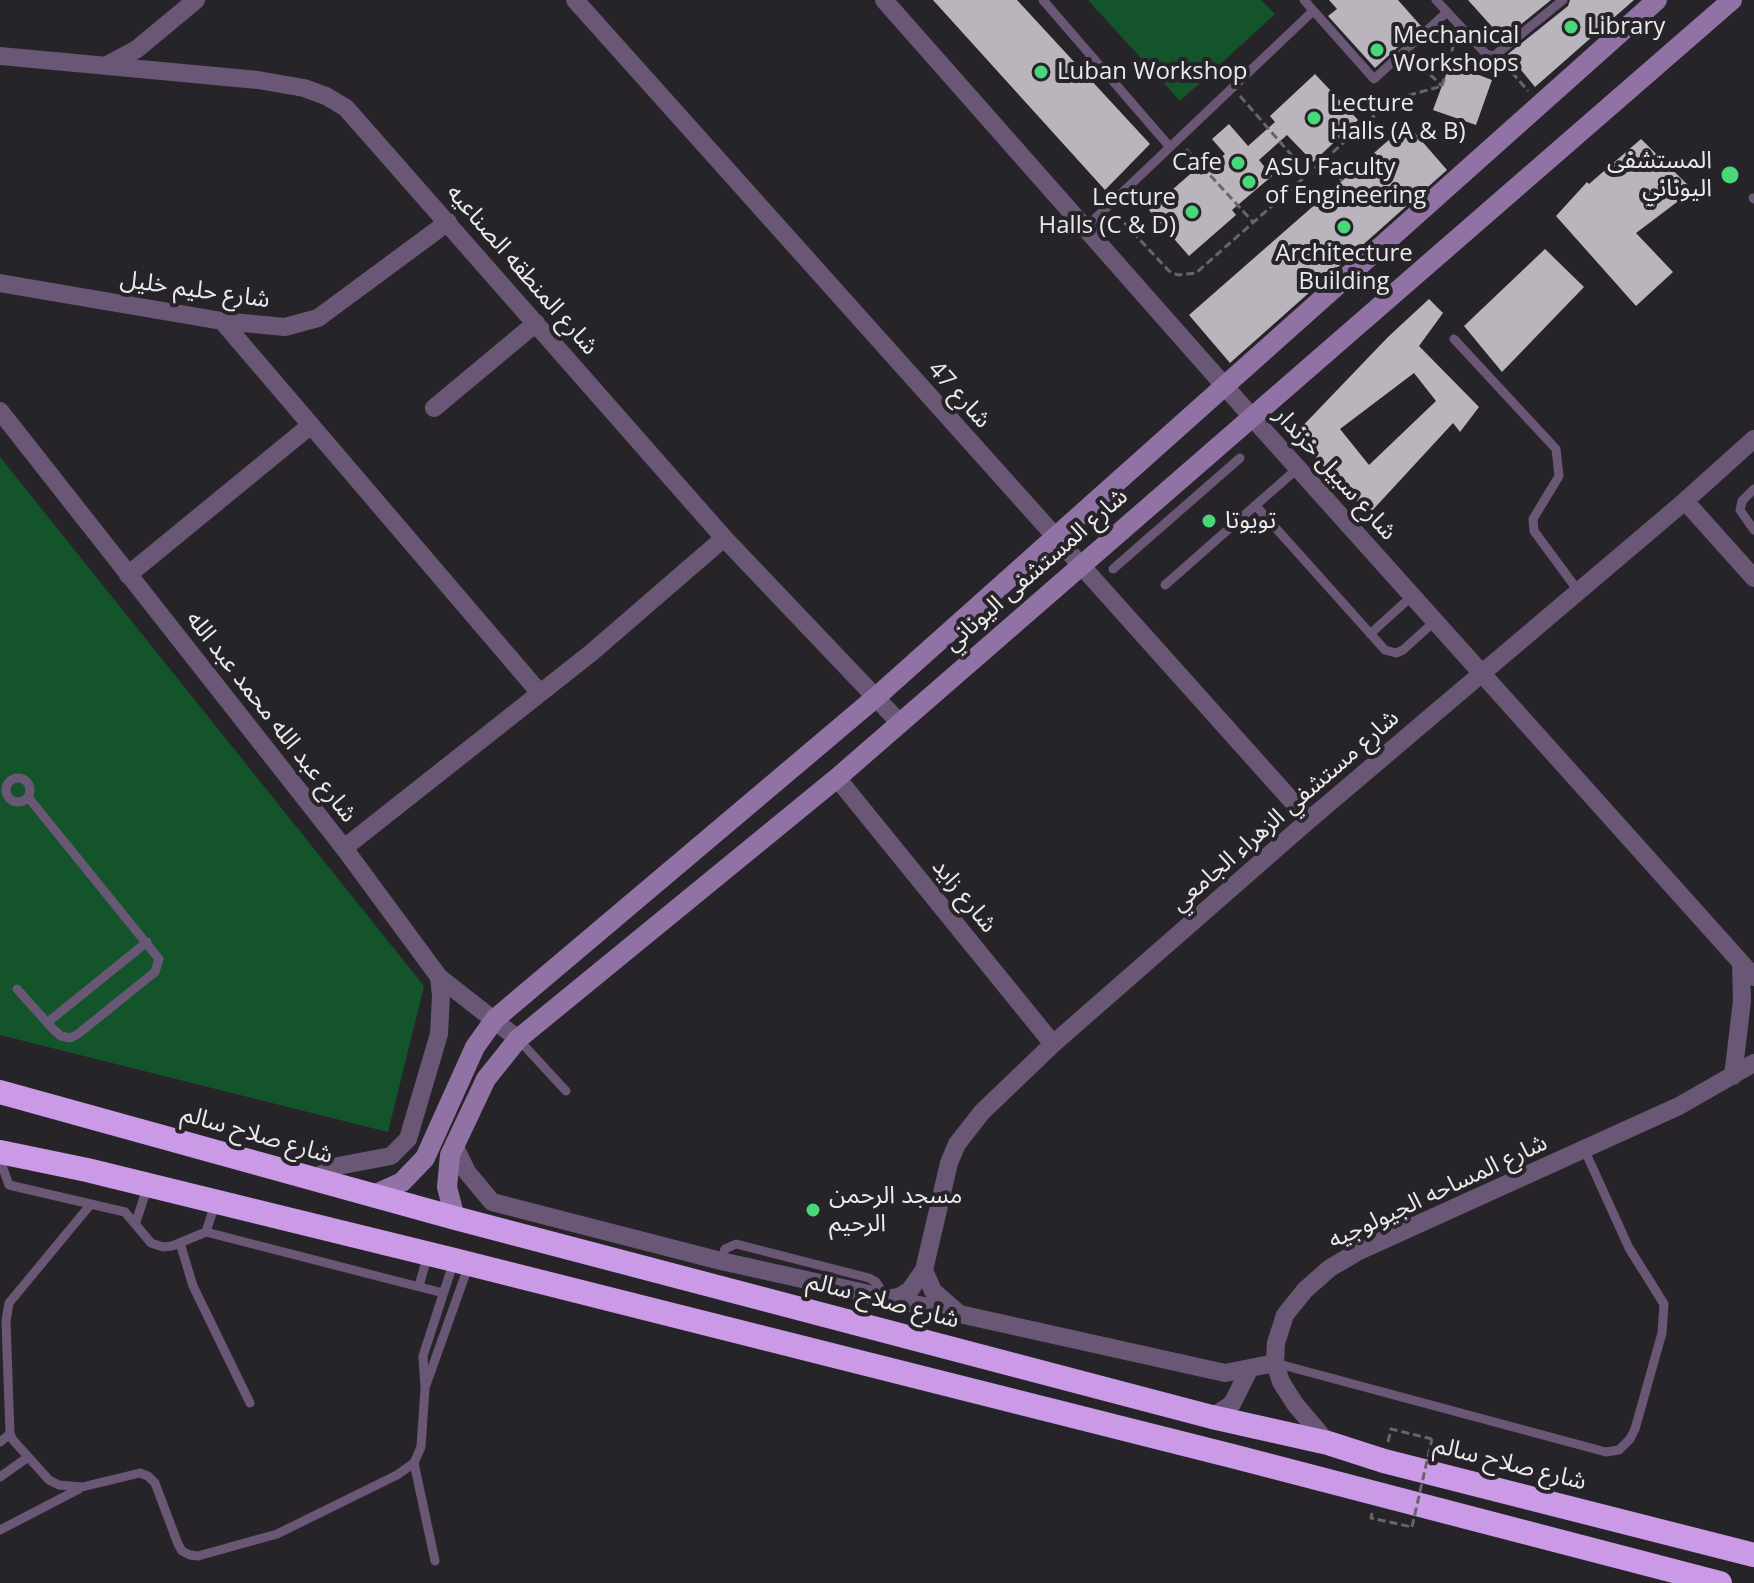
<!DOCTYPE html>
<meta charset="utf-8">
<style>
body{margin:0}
canvas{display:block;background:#272429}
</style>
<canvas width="1754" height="1583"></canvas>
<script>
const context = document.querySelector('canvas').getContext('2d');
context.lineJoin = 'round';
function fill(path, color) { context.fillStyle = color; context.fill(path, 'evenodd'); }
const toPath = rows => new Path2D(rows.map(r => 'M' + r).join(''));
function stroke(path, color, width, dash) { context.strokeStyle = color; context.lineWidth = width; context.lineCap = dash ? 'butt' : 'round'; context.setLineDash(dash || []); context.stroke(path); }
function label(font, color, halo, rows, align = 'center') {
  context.font = font + ' "Open Sans","Noto Sans Arabic",sans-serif'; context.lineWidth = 8; context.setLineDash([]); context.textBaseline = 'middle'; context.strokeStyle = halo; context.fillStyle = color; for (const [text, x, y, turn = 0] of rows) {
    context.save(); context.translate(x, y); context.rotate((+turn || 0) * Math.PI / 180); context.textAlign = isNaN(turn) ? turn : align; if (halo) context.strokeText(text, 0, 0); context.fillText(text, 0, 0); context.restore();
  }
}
fill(toPath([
 [1088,0,1261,0,1275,14,1180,101],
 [0,457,424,986,388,1132,0,1035]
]), '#13542b');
fill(toPath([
 [933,0,1017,0,1150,144,1105,190],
 [1329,0,1398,0,1421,26,1375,68,1328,16,1337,9],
 [1468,0,1551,0,1503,39],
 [1570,0,1634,0,1535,87,1508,54,1568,6],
 [1450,64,1492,80,1476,125,1433,110],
 [1315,74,1358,120,1313,162,1287,135,1259,160,1272,176,1232,210,1236,215,1189,256,1149,210,1196,169,1201,175,1225,154,1212,139,1229,124,1248,146,1275,122,1270,116],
 [1407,124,1447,170,1230,363,1189,315],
 [1641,139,1693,190,1636,233,1673,272,1636,306,1556,216,1587,182,1589,184],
 [1545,249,1584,287,1502,372,1464,326],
 [1429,299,1443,313,1419,346,1479,407,1460,432,1453,423,1369,514,1294,435,1388,337],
 [1414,373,1436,401,1369,465,1340,429]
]), '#bab5bc');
stroke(toPath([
 [1413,58,1442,86],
 [1504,63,1528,91],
 [1442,86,1455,40],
 [1240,96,1308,174],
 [1186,149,1254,223],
 [1326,158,1342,181],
 [1116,214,1169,271,1178,275,1196,273,1392,100,1442,86],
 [1388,1442,1391,1429,1432,1439],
 [1372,1513,1371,1518,1412,1527]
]), '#676569', 3, [8, 4]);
stroke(toPath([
 [1043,0,1169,146],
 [1304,0,1374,79,1447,12],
 [1436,0,1486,54,1494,56,1563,0],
 [1753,198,1754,199],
 [1086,227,1313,11],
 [1454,339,1556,449,1559,476,1533,519,1534,531,1579,592],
 [1754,489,1742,501,1740,510,1754,530],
 [1256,506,1385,650,1396,653,1403,650,1435,621],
 [1113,569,1240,458],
 [1165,585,1298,468],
 [1370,634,1412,596],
 '6 790a12 12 0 1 1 24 0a12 12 0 1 1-24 0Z',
 [17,989,53,1029,61,1036,70,1038,78,1034,155,972,159,959,28,797],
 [48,1022,147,942],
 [518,1039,566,1091],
 [0,1160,9,1185,125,1212,151,1243,163,1247,172,1246,206,1232,443,1293],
 [91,1204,9,1303,6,1321,10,1434,13,1440,49,1480,59,1485,82,1487,140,1473,148,1476,155,1483,178,1544,182,1551,190,1555,198,1556,277,1534,397,1475,414,1463,421,1447,425,1388,423,1356,454,1261],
 [136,1222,147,1188],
 [206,1232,216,1201],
 [180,1243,193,1286,250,1403],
 [721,1261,725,1249,736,1244,869,1278,876,1282,886,1297],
 [419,1286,428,1254],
 [1275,1363,1606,1452,1619,1450,1630,1439,1635,1429,1662,1333,1664,1304,1629,1248,1585,1151],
 [426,1385,468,1267],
 [0,1442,10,1434],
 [414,1463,435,1561],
 [0,1477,28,1457],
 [0,1530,79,1489]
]), '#6a5776', 9);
stroke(toPath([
 [575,0,1309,820],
 [884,0,1251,416,1754,977],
 [0,56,258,80,304,88,326,96,346,108,724,538,900,723],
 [109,64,137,49,196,0],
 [0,283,222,321,285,327,318,318,448,222],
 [222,321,539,692],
 [434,408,536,323],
 [0,411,344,848,439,977,518,1039],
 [1685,501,1754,578],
 [128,575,311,425],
 [837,778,1053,1044],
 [344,848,591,653,724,538],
 [1733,1076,1742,1001,1741,963],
 [454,1145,467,1172,492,1202,721,1261,1225,1373,1275,1363],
 [312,1179,338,1166,391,1156,408,1139,439,1034,441,996,439,977],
 [924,1270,933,1291,956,1311],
 [886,1299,899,1297,910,1290,924,1270,949,1163,957,1144,982,1112,1053,1044,1309,820,1685,501,1754,439],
 [1212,1417,1232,1404,1250,1368],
 [1328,1443,1295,1404,1281,1382,1275,1363,1276,1343,1285,1315,1305,1290,1330,1268,1359,1251,1679,1106,1754,1063]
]), '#6a5776', 18);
stroke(toPath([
 [371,1196,402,1182,425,1158,475,1047,495,1019,875,698,1657,0],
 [455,1218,447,1187,450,1155,486,1079,518,1039,837,778,1732,0]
]), '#9172a4', 20);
stroke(toPath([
 [0,1092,455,1218,1212,1417,1328,1443,1384,1461,1754,1555],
 [0,1152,87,1170,454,1260,1236,1457,1720,1583]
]), '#cb9ae7', 24);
stroke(toPath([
 [1412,1527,1432,1439]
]), '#676569', 3, [8, 4]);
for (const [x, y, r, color] of [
 [1571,27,8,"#48d779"],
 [1377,50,8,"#48d779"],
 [1041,72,8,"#48d779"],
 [1314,118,8,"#48d779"],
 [1238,163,8,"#48d779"],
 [1730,175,10,"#48d779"],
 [1249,182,8,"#48d779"],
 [1192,212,8,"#48d779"],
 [1344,227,8,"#48d779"],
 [1209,521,8,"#48d779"],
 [813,1210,8,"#48d779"]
]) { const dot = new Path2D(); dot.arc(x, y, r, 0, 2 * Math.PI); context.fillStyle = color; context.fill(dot); stroke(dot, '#272429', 3); }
label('24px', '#ebe9ec', '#272429', [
 ["Library",1587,27],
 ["Mechanical",1393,36],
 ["Workshops",1393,64],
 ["Luban Workshop",1057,72],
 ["Lecture",1330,104],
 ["Halls (A & B)",1330,132],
 ["المستشفى",1712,161,"right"],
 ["اليوناني",1712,189,"right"],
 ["Cafe",1222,163,"right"],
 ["ASU Faculty",1265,168],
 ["of Engineering",1265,196],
 ["Lecture",1176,198,"right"],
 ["Halls (C & D)",1176,226,"right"],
 ["Architecture",1344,254,"center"],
 ["Building",1344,282,"center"],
 ["تويوتا",1225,521],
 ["مسجد الرحمن",829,1196],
 ["الرحيم",829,1224]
], 'left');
label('24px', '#ebe9ec', '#272429', [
 ["شارع المنطقه الصناعيه",522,270,49],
 ["شارع حليم خليل",195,290,8],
 ["شارع 47",959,395,48],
 ["شارع سبيل خزندار",1335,474,48],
 ["شارع المستشفى اليوناني",1036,570,-41],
 ["شارع عبد الله محمد عبد الله",271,717,52],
 ["شارع مستشفي الزهراء الجامعي",1285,811,-41],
 ["شارع زايد",964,896,51],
 ["شارع صلاح سالم",257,1135,16],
 ["شارع المساحه الجيولوجيه",1438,1192,-25],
 ["شارع صلاح سالم",883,1301,15],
 ["شارع صلاح سالم",1510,1464,14]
]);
</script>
